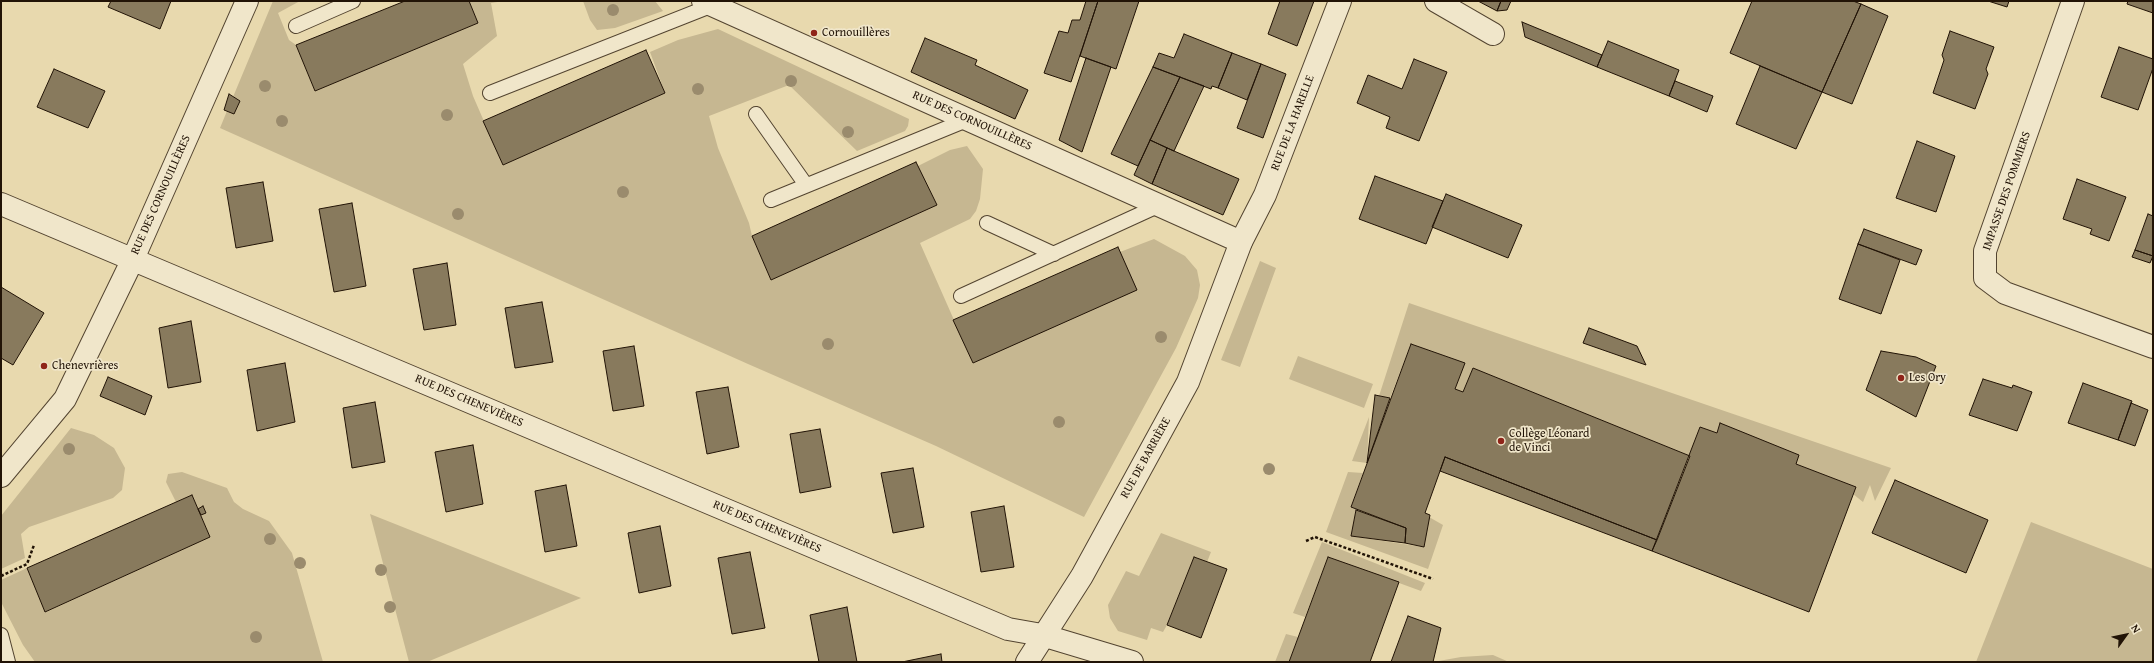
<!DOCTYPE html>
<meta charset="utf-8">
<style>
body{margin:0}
#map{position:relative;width:2154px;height:663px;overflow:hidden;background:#e8d9ae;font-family:"Gentium Book Plus",serif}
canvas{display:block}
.frame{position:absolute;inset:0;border:2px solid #211306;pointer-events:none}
.north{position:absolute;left:2106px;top:615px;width:40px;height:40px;-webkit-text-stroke:3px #f0e6ca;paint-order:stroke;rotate:57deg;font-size:11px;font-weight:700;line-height:16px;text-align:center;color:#211306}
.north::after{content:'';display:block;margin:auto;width:14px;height:18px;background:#211306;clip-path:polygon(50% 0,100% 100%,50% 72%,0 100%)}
</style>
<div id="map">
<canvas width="2154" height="663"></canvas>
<div class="frame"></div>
<div class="north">N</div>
</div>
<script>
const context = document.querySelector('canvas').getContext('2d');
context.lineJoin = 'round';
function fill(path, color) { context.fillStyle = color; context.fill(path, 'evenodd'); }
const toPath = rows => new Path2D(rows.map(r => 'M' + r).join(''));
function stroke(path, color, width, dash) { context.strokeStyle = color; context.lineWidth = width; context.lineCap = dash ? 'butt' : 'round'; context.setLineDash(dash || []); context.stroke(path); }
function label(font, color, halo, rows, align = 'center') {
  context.font = font + ' "Gentium Book Plus",serif'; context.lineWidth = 3.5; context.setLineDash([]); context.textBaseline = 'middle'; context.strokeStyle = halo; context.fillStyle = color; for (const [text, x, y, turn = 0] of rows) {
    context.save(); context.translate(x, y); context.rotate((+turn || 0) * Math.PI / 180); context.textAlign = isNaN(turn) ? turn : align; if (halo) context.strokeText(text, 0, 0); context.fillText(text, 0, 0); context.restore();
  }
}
fill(toPath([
 [273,1,300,1,278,13,289,40,296,45,315,91,478,23,469,1,504,1,491,3,497,36,463,64,473,96,503,165,665,93,650,52,678,40,718,29,909,119,908,126,905,131,857,151,789,85,709,116,718,148,749,223,752,236,771,280,937,205,918,166,950,150,967,146,983,169,980,199,976,211,970,219,920,243,973,363,1120,252,1154,239,1185,256,1197,270,1200,285,1198,298,1176,348,1084,517,936,446,748,364,220,128,227,111,234,114,240,101,233,97],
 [583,1,655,1,663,11,615,28,597,30,590,20],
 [1260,261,1276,268,1240,367,1221,360],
 [1409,303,1891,468,1875,501,1870,485,1863,502,1853,494,1856,487,1796,464,1799,455,1720,424,1717,433,1700,427,1690,456,1473,368,1463,392,1455,389,1464,363,1411,344,1390,398,1379,396],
 [1298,356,1373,384,1364,408,1289,379],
 [1369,417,1367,463,1352,461],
 [71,428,94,435,114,448,125,468,122,490,113,498,29,527,21,534,25,558,1,569,1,516],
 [182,472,227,488,234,502,243,509,269,521,292,553,323,662,35,662,23,645,1,602,1,580,27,568,46,612,210,537,201,515,206,513,203,507,198,509,192,495,176,502,166,482,168,474],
 [1348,472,1363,473,1351,506,1356,510,1351,536,1423,547,1429,517,1443,525,1428,569,1326,532],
 [370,514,581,598,427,662,409,662],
 [2031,522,2153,569,2153,662,1976,662],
 [1161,533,1211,552,1207,562,1194,557,1167,625,1163,632,1151,628,1147,640,1118,631,1110,618,1108,605,1126,571,1139,576],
 [1322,542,1425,583,1421,591,1328,557,1305,617,1293,613],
 [1286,634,1298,637,1289,662,1275,662],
 [1493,655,1509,662,1433,662,1461,657]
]), '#c6b791');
const building = toPath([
 [111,1,171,1,160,29,108,7,111,1],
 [405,1,469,1,478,23,315,91,296,45,405,1],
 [1086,1,1098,1,1071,82,1044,73,1059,31,1068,33,1072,20,1080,20,1086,1],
 [1098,1,1139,1,1116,69,1080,56,1098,1],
 [1280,1,1314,1,1297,46,1268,34,1280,1],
 [1478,1,1501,1,1497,11,1478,1],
 [1501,1,1511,1,1507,10,1497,11,1501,1],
 [1752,1,1853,1,1861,4,1822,92,1730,53,1752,1],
 [1988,1,2009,1,2007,7,1988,1],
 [2128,1,2153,1,2153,13,2127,4,2128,1],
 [1861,4,1888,16,1852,104,1822,92,1861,4],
 [1522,22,1602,55,1597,67,1525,37,1522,22],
 [1950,31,1994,47,1986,69,1988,74,1975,109,1933,93,1944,60,1942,55,1950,31],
 [1184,34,1232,53,1218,88,1212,86,1211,89,1153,67,1159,53,1174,58,1184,34],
 [925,38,977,60,975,65,1028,90,1015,119,911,72,925,38],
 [1608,41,1679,70,1669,96,1597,67,1608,41],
 [2119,47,2153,59,2153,68,2138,110,2101,97,2119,47],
 [646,50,665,93,503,165,483,121,646,50],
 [1232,53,1261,64,1247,100,1218,88,1232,53],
 [1086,58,1111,67,1082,152,1059,140,1086,58],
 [1414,59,1447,72,1419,141,1386,128,1390,117,1357,103,1368,75,1402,89,1414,59],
 [1261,64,1286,74,1263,138,1237,128,1261,64],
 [1760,66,1822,92,1796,149,1736,124,1760,66],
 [1153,67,1180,77,1138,166,1111,154,1153,67],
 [54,69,105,91,88,128,37,107,54,69],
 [1180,77,1204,86,1174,151,1150,140,1180,77],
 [1675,81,1713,96,1707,112,1669,96,1675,81],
 [229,94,240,101,234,114,224,110,229,94],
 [1150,140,1167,148,1152,184,1134,175,1150,140],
 [1917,141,1955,156,1936,212,1896,198,1917,141],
 [1167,148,1239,179,1223,215,1152,184,1167,148],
 [916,162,937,205,771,280,752,236,916,162],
 [1375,176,1443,201,1426,244,1359,219,1375,176],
 [2077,179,2126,197,2109,241,2090,234,2092,229,2063,219,2077,179],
 [263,182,273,241,236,248,226,188,263,182],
 [1446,194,1522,225,1508,258,1432,227,1446,194],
 [352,203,366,286,334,292,319,209,352,203],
 [2148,214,2153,216,2153,256,2135,250,2148,214],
 [1864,229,1922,250,1916,265,1858,244,1864,229],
 [1858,244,1900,260,1881,314,1839,299,1858,244],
 [1118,247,1137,290,973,363,953,320,1118,247],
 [2135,250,2153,256,2150,263,2132,257,2135,250],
 [447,263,456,325,424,330,413,269,447,263],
 [1,287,44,313,13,365,1,358,1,287],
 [542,302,553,362,515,368,505,308,542,302],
 [191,321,201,382,168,388,159,328,191,321],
 [1589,328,1637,346,1646,365,1583,343,1589,328],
 [1411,344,1465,363,1455,389,1463,392,1473,368,1690,456,1657,540,1445,457,1425,513,1430,515,1424,547,1405,543,1406,528,1351,507,1411,344],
 [634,346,644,406,613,411,603,351,634,346],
 [1881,351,1916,357,1936,366,1916,417,1866,390,1881,351],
 [285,363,295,422,257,431,247,370,285,363],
 [108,377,152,396,145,415,100,396,108,377],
 [1983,379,2012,388,2013,385,2032,392,2017,431,1969,415,1983,379],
 [2083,383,2132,401,2118,440,2068,423,2083,383],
 [728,387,739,447,707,454,696,392,728,387],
 [1375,395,1390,398,1367,463,1375,395],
 [375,402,385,462,352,468,343,408,375,402],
 [2131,403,2148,410,2135,446,2118,440,2131,403],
 [1720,423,1799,455,1796,464,1856,487,1809,612,1652,551,1700,427,1717,433,1720,423],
 [820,429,831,487,800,493,790,434,820,429],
 [473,445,483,504,446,512,435,452,473,445],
 [1445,457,1657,540,1652,551,1440,471,1445,457],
 [913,468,924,527,893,533,881,473,913,468],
 [1895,480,1988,520,1966,573,1872,533,1895,480],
 [566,485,577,546,545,552,535,491,566,485],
 [192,495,210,537,45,612,27,568,192,495],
 [203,506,206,513,201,515,198,509,203,506],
 [1004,506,1014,567,981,572,971,512,1004,506],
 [1356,510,1406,528,1405,543,1351,536,1356,510],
 [660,526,671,586,639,593,628,533,660,526],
 [750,552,765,628,732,634,718,558,750,552],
 [1194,557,1227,569,1201,638,1167,625,1194,557],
 [1328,557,1399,582,1370,662,1289,662,1328,557],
 [847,607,857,662,819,662,810,615,847,607],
 [1408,616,1441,628,1433,662,1391,662,1408,616],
 [941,654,942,662,902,662,941,654]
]);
fill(building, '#887a5d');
stroke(building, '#211306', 1);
const service = toPath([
 [296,26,353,1],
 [490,93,713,5],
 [756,114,806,185],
 [771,200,969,119],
 [987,223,1054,254],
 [961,296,1160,205],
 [1,635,8,662]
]);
const minor = toPath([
 [703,1,1241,242],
 [1436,1,1493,34],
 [2073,1,1985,251,1985,278,2005,293,2153,347],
 [1,204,1008,629,1042,635,1132,662],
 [1,476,65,399,133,259,247,1]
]);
const tertiary = toPath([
 [1027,662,1082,576,1188,382,1241,242,1265,195,1340,1]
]);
stroke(service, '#534430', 16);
stroke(minor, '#534430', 24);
stroke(tertiary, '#534430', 24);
stroke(toPath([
 [1306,541,1315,537,1433,579],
 [1,576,27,564,34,545]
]), '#211306', 2.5, [3, 2]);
stroke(service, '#f0e6ca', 14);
stroke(minor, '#f0e6ca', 22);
stroke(tertiary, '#f0e6ca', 22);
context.fillStyle = '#9a8b6d';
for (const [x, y] of [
 [613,10],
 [791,81],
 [265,86],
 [698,89],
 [447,115],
 [282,121],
 [848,132],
 [623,192],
 [458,214],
 [1161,337],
 [828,344],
 [1059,422],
 [69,449],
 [1269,469],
 [270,539],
 [300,563],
 [381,570],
 [390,607],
 [256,637]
]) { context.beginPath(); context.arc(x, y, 6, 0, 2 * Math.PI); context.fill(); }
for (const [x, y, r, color] of [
 [814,33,4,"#8f2418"],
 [44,366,4,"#8f2418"],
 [1901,378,4,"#8f2418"],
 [1501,441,4,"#8f2418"]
]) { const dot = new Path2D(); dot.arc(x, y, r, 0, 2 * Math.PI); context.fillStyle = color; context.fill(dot); stroke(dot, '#f0e6ca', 1.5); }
label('12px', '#211306', '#f0e6ca', [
 ["Cornouillères",822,33],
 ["Chenevrières",52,366],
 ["Les Ory",1909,378],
 ["Collège Léonard",1509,434],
 ["de Vinci",1509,448]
], 'left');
label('12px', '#211306', '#f0e6ca', [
 ["RUE DES CORNOUILLÈRES",972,121,24],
 ["RUE DE LA HARELLE",1293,123,-69],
 ["IMPASSE DES POMMIERS",2007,191,-71],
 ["RUE DES CORNOUILLÈRES",161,195,-66],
 ["RUE DES CHENEVIÈRES",469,401,23],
 ["RUE DE BARRIÈRE",1146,458,-61],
 ["RUE DES CHENEVIÈRES",767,527,23]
]);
</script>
